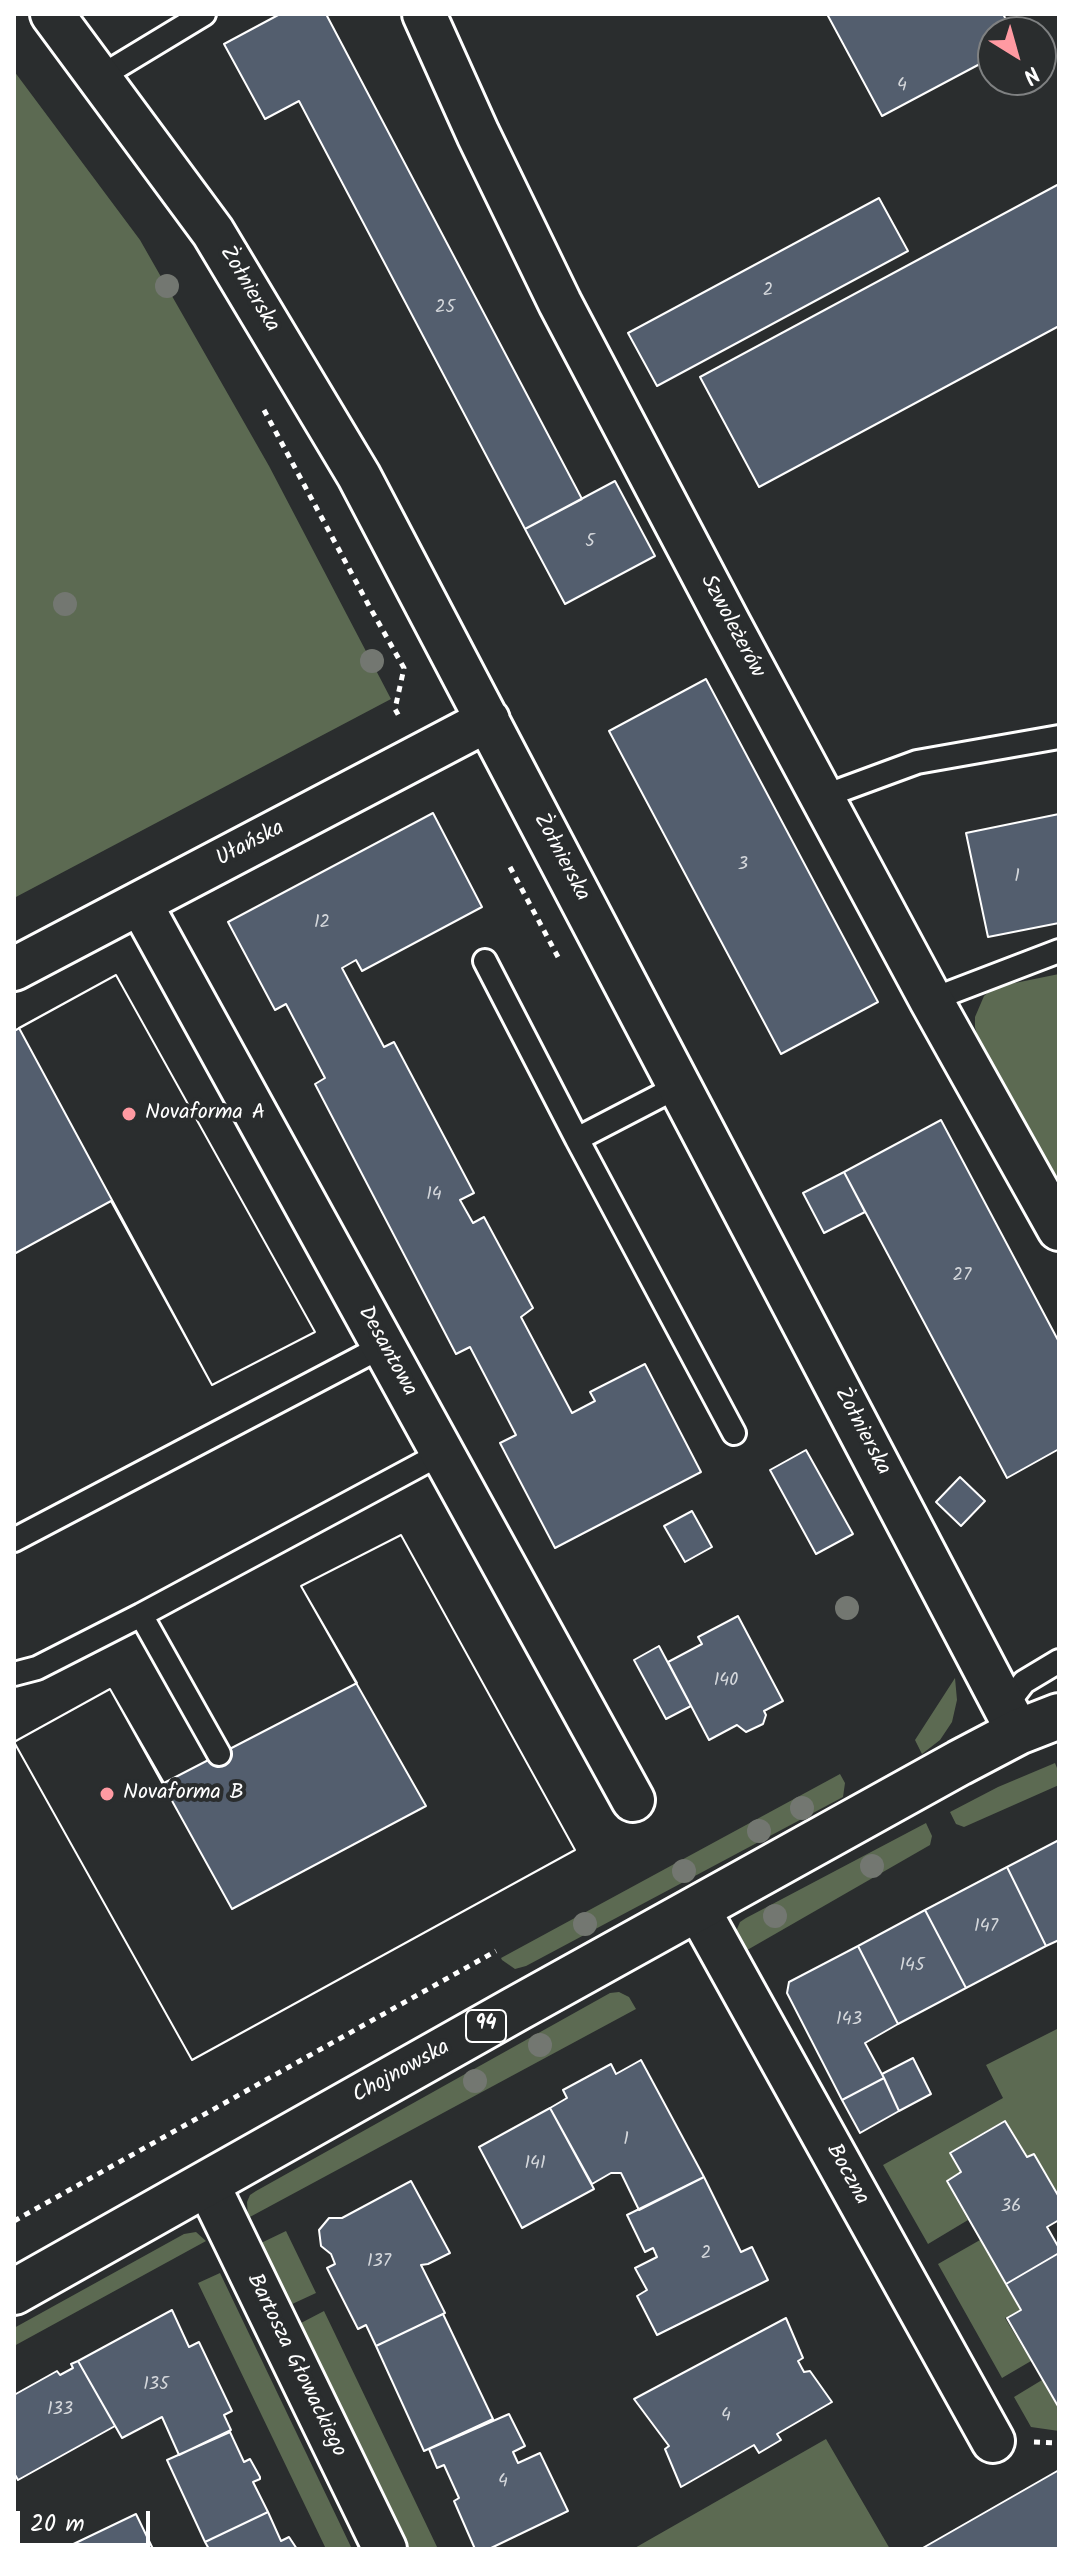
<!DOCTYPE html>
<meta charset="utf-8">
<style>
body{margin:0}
#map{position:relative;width:1073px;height:2563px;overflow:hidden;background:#2a2d2e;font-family:Kalam,sans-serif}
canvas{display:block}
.frame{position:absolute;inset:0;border:16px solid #fff;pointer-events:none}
.north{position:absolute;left:977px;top:16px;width:80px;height:80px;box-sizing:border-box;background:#2a2d2e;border:2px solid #7f8182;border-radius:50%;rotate:143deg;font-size:22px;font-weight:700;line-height:32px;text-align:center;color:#fff}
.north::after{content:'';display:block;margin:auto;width:28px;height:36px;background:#ff9aa2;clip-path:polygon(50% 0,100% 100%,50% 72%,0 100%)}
.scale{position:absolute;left:16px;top:2511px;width:134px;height:36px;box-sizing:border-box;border:4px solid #fff;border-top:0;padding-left:10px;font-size:24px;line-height:28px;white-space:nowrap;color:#fff;-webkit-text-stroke:6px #2a2d2e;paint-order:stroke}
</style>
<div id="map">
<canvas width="1073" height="2563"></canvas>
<div class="frame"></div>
<div class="north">N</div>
<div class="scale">20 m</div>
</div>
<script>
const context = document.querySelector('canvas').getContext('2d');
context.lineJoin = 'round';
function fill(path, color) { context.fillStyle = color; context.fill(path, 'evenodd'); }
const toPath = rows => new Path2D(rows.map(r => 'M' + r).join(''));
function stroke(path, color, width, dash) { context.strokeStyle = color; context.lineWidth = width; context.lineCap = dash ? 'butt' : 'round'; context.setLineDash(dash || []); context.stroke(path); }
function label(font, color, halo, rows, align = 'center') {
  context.font = font + ' Kalam,sans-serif'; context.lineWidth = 8; context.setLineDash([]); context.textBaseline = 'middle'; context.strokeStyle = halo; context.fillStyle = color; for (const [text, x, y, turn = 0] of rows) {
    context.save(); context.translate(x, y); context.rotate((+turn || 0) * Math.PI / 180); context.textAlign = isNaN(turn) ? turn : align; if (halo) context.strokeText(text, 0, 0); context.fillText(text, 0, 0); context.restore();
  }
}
fill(toPath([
 [14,71,140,240,269,466,391,699,14,898],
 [1059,974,1059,1191,979,1042,975,1027,975,1017,984,996,991,990,1000,986],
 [955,1678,957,1700,952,1722,940,1740,922,1754,915,1740],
 [1055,1763,1059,1773,1059,1785,964,1827,956,1824,950,1812,998,1787],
 [840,1774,845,1783,843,1797,526,1966,515,1969,502,1960,501,1958],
 [926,1823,932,1836,930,1845,742,1953,737,1942,737,1929,740,1922,746,1918],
 [619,1992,629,1997,636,2009,248,2218,247,2202,250,2195,256,2191,610,1993],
 [1059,2028,1059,2195,1034,2153,1028,2157,1005,2120,949,2153,960,2172,946,2181,968,2220,928,2244,883,2165,1003,2098,986,2065],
 [286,2231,316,2293,290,2305,261,2243],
 [196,2232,206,2241,14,2346,14,2328,184,2234],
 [980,2240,1020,2310,1005,2318,1031,2361,1002,2378,938,2264],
 [220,2273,352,2549,326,2549,198,2283],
 [324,2311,438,2549,407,2549,301,2323],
 [1042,2380,1059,2410,1059,2431,1031,2427,1014,2397],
 [826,2439,890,2549,633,2549]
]), '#5c6a52');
const building = toPath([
 [280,14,326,14,582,499,525,529,299,101,265,119,224,44,280,14],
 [827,14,1003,14,1013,32,993,32,993,57,882,116,827,14],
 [1059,184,1059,326,759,487,700,377,1059,184],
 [879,198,908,251,657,386,628,333,879,198],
 [615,481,655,556,565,604,525,529,615,481],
 [706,679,878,1002,781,1054,609,731,706,679],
 [433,813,482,907,362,971,356,960,342,968,384,1047,394,1042,474,1193,460,1200,473,1223,484,1217,533,1308,521,1317,572,1413,595,1401,590,1392,645,1364,701,1472,555,1548,500,1443,516,1435,470,1347,456,1354,315,1084,325,1078,286,1004,275,1010,228,922,433,813],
 [1059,814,1059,923,988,937,966,833,1059,814],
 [116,975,315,1332,212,1385,19,1028,116,975],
 [116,975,315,1332,212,1385,111,1201,14,1254,14,1031,116,975],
 [941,1120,1059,1342,1059,1449,1007,1478,844,1172,941,1120],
 [844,1172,865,1212,824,1233,803,1193,844,1172],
 [806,1450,853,1534,816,1554,770,1470,806,1450],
 [960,1477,985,1501,961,1526,936,1502,960,1477],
 [692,1511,712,1547,685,1562,664,1526,692,1511],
 [401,1535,575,1850,192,2060,14,1742,110,1689,232,1909,426,1806,301,1586,401,1535],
 [401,1535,575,1850,192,2060,14,1742,110,1689,164,1783,357,1683,301,1586,401,1535],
 [738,1616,783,1701,764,1711,766,1715,763,1724,746,1732,737,1725,709,1740,668,1662,702,1644,698,1637,738,1616],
 [659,1646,691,1706,666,1719,634,1660,659,1646],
 [1059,1840,1059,1940,1046,1946,1007,1867,1059,1840],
 [1007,1867,1046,1946,966,1988,925,1910,1007,1867],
 [925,1910,966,1988,898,2024,858,1946,925,1910],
 [858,1946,898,2024,865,2043,884,2078,842,2100,787,1993,789,1982,858,1946],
 [913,2058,931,2094,899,2111,882,2074,913,2058],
 [641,2060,704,2177,639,2210,621,2173,611,2173,592,2184,550,2108,567,2098,563,2090,611,2064,616,2074,641,2060],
 [884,2078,899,2111,860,2133,842,2100,884,2078],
 [550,2108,594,2189,522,2228,479,2147,550,2108],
 [1005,2121,1027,2157,1034,2154,1059,2197,1059,2220,1047,2227,1059,2248,1059,2253,1006,2284,947,2181,961,2172,950,2153,1005,2121],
 [704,2177,741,2252,752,2247,768,2280,657,2335,637,2296,647,2290,635,2268,657,2257,653,2248,645,2252,627,2215,704,2177],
 [411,2181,450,2253,428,2264,421,2265,445,2313,376,2346,366,2325,358,2329,327,2268,335,2264,331,2254,321,2246,319,2230,329,2218,342,2218,411,2181],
 [1059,2253,1059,2408,1007,2318,1021,2310,1006,2284,1059,2253],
 [172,2310,189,2347,199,2342,232,2411,224,2415,231,2430,179,2455,162,2417,122,2438,78,2361,172,2310],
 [443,2314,493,2419,424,2451,376,2346,443,2314],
 [786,2318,803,2358,798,2361,804,2372,810,2371,832,2402,777,2434,781,2440,759,2453,754,2445,681,2487,665,2449,669,2446,634,2399,786,2318],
 [78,2361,115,2426,18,2480,14,2473,14,2395,57,2371,60,2375,73,2368,71,2364,78,2361],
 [509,2414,525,2446,513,2452,518,2463,540,2453,568,2511,489,2549,475,2549,454,2501,459,2498,444,2465,437,2468,429,2449,509,2414],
 [230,2432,244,2462,250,2459,260,2477,260,2479,253,2482,268,2512,205,2542,167,2460,230,2432],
 [1059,2470,1059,2549,921,2549,1059,2470],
 [268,2512,281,2541,289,2537,297,2549,209,2549,205,2542,268,2512],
 [136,2514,153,2549,63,2549,136,2514]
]);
fill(building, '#535e6e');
stroke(building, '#fff', 2);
const lane = toPath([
 [100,77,204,14],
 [822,797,917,762,1059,737],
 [485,961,577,1139],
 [931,1000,1059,951],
 [679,1086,577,1139,734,1433],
 [14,1540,383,1346],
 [141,1615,219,1754],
 [14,1674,37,1668,141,1615,442,1453],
 [1001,1712,1024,1682,1059,1661]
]);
const street = toPath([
 [52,14,213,232,359,476,1018,1732],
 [424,14,478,134,560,303,729,624,931,1000,1059,1229],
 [140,903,633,1800],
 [14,969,488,720],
 [698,1909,993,2441],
 [207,2183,385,2549]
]);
const primary = toPath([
 [14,2292,514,2010,959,1763,1018,1732,1059,1716]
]);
stroke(lane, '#fff', 28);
stroke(street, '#fff', 48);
stroke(primary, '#fff', 50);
stroke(toPath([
 [264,410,368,604,404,668,395,709,400,718],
 [510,867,558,957],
 [14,2221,496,1951],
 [1034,2442,1059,2443]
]), '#fff', 5, [6, 6]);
stroke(lane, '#2a2d2e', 22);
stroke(street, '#2a2d2e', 42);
stroke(primary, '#2a2d2e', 44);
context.fillStyle = '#737771';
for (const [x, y] of [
 [167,286],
 [65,604],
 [372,661],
 [847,1608],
 [802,1808],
 [759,1831],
 [872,1866],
 [684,1871],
 [775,1916],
 [585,1924],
 [540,2045],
 [475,2081]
]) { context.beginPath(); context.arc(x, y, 12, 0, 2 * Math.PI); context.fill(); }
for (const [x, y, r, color] of [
 [129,1114,8,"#ff9aa2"],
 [107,1794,8,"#ff9aa2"]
]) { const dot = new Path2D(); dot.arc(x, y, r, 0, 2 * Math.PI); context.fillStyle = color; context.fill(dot); stroke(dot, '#2a2d2e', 3); }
label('18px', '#d4d7db', null, [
 ["4",902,87],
 ["2",768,292],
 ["25",445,309],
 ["5",590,543],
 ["3",743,866],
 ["1",1017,878],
 ["12",322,924],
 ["14",434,1196],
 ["27",962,1277],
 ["140",726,1682],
 ["147",986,1928],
 ["145",912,1967],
 ["143",849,2021],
 ["1",626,2141],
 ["141",535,2165],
 ["36",1011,2208],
 ["2",706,2255],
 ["137",379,2263],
 ["135",156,2386],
 ["133",60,2411],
 ["4",726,2417],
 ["4",503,2483]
]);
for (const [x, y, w] of [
 [486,2026,40]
]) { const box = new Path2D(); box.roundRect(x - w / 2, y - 16, w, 32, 6); context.fillStyle = '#2a2d2e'; context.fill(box); stroke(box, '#fff', 2); }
label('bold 20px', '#fff', null, [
 ["94",486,2026]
]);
label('22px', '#fff', '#2a2d2e', [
 ["Żołnierska",248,290,59],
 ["Szwoleżerów",731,627,62],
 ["Ułańska",251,845,-28],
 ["Żołnierska",560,858,62],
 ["Desantowa",386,1352,61],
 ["Żołnierska",861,1432,62],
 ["Chojnowska",402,2073,-29],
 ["Boczna",846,2175,61],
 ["Bartosza Głowackiego",295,2366,64]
]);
label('22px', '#fff', '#2a2d2e', [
 ["Novaforma A",145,1114],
 ["Novaforma B",123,1794]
], 'left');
</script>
